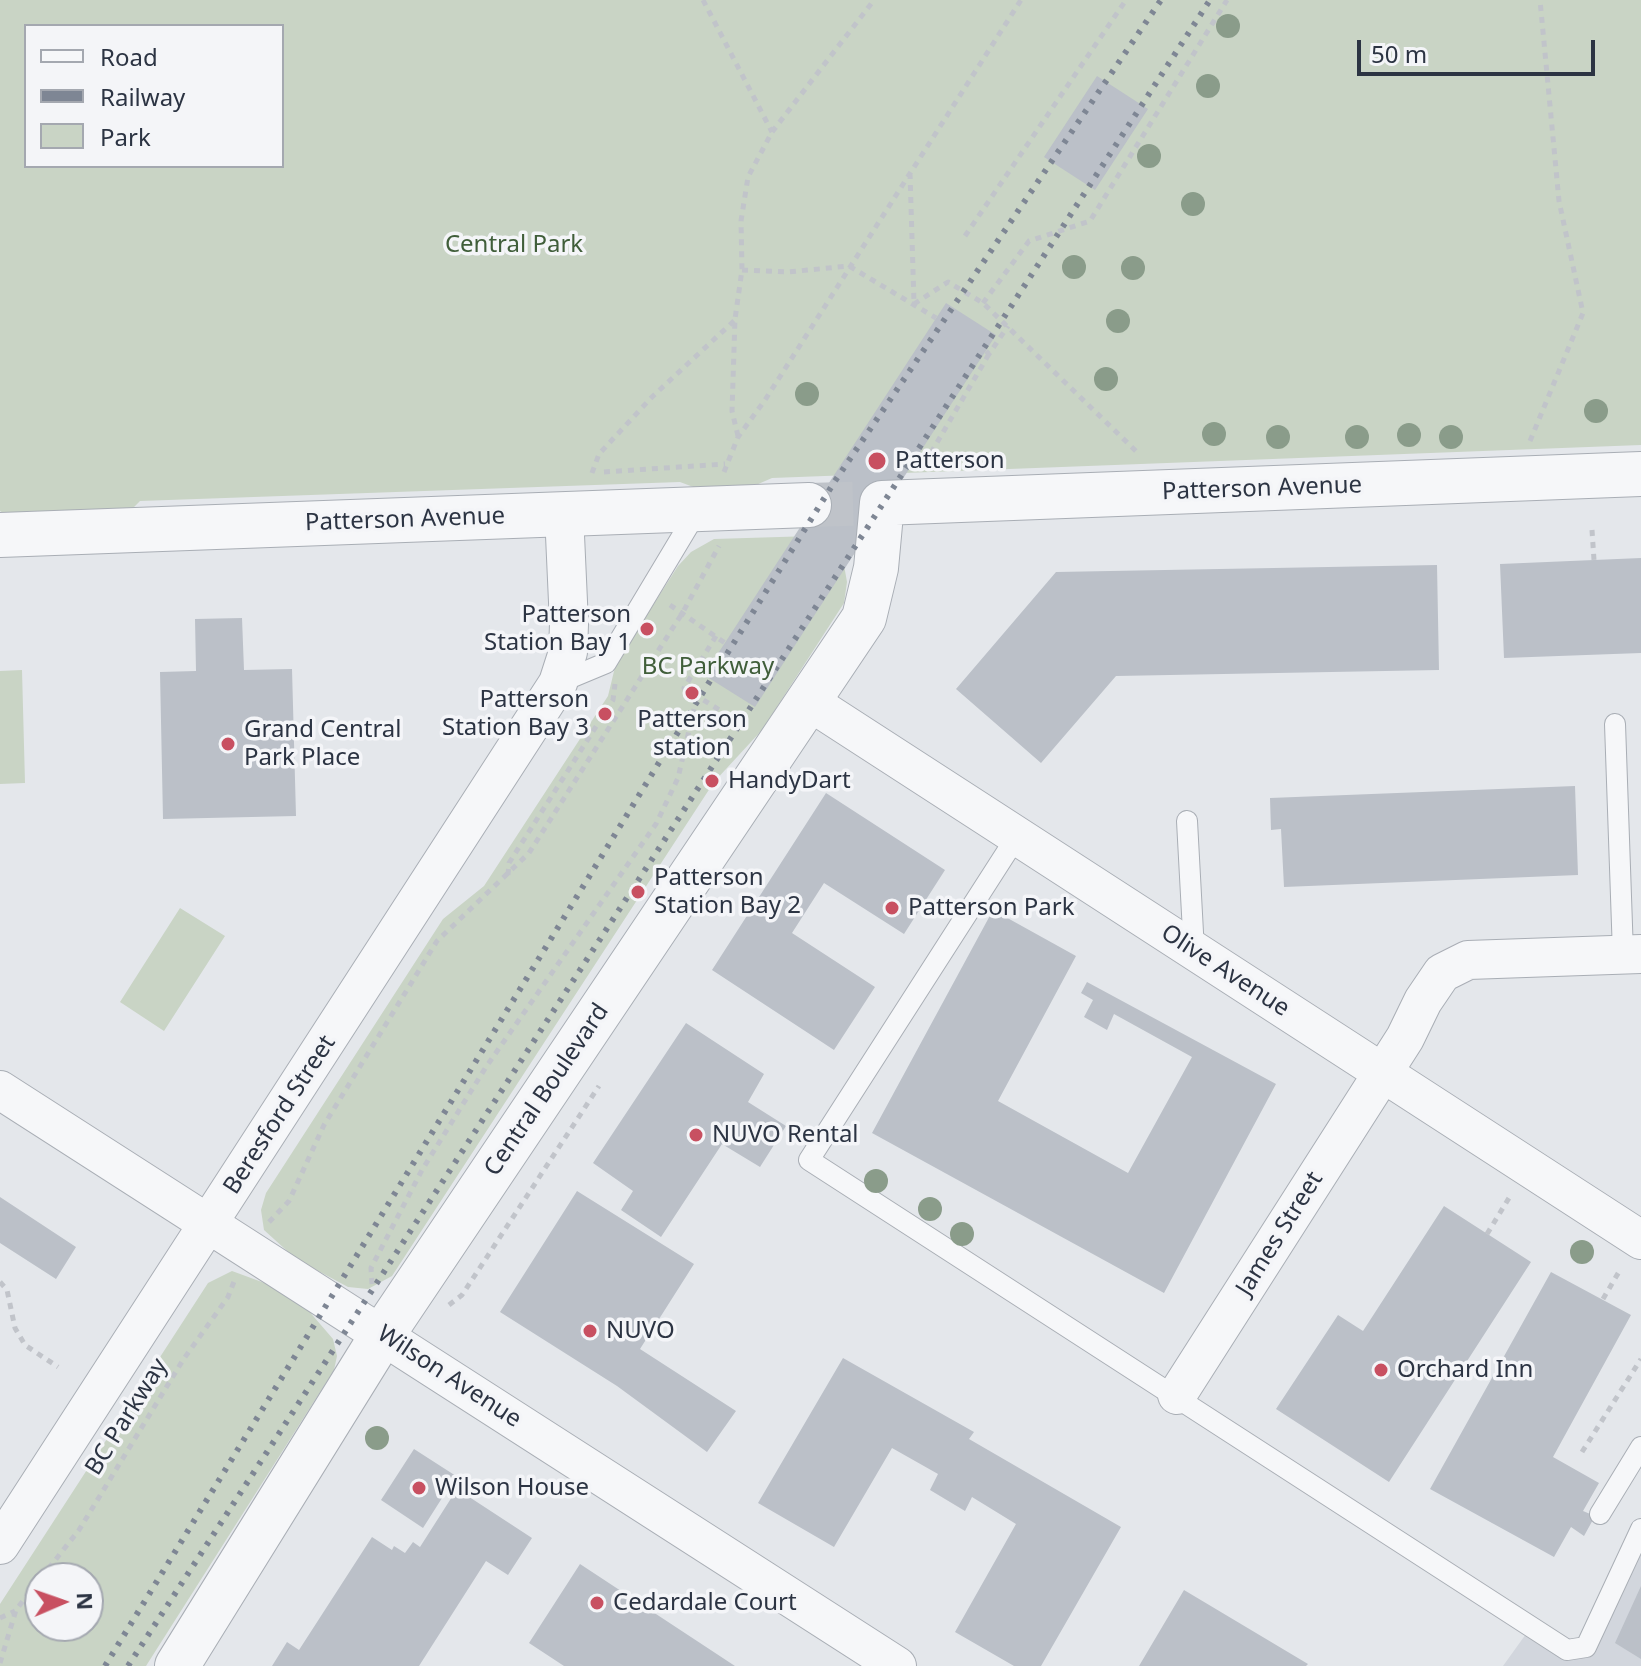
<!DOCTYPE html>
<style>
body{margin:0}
#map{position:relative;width:1641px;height:1666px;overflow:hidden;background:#e4e7eb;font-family:"Noto Sans",sans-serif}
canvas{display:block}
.legend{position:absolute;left:24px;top:24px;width:260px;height:144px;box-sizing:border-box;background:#f4f5f8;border:2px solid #a4a8b0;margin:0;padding:10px 14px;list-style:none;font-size:24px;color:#2c3443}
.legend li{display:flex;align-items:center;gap:16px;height:40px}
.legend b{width:40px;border:2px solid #a4a8b0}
.north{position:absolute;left:24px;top:1562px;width:80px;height:80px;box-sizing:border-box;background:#f4f5f8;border:2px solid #a4a8b0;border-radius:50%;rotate:88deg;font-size:22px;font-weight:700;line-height:32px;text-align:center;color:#2c3443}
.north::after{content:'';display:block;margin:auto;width:28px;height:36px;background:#c85061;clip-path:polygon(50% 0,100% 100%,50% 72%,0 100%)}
.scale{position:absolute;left:1357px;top:40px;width:238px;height:36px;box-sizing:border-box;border:4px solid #2c3443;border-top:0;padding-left:10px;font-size:24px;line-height:28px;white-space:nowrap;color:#2c3443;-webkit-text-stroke:6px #f4f5f8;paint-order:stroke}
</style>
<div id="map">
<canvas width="1641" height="1666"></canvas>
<ul class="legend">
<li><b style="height:10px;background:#f6f7f9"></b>Road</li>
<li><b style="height:10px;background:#7e8694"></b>Railway</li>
<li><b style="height:22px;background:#c9d4c5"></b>Park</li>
</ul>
<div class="north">N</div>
<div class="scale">50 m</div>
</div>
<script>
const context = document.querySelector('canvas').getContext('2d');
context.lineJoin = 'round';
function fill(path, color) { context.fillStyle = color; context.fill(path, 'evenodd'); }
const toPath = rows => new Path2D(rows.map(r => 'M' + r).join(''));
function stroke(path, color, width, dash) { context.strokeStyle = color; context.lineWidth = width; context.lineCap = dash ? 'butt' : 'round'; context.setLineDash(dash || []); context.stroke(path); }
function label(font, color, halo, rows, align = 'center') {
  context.font = font + ' "Noto Sans",sans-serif'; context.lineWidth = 7; context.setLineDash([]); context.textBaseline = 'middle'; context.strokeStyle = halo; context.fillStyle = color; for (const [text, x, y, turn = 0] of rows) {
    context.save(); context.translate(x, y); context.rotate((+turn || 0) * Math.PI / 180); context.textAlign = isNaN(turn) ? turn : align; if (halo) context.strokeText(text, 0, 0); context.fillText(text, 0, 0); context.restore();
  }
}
fill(toPath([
 [1641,1529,1641,1666,1503,1666,1531,1627,1586,1647]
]), '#d2d6dd');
fill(toPath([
 [0,0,1641,0,1641,445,772,478,756,485,696,488,680,482,140,501,127,514,11,518,0,511],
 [26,26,282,26,282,166,26,166],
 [812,536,844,565,847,582,844,603,762,730,714,782,392,1276,368,1289,348,1287,296,1259,264,1230,261,1210,266,1193,443,919,484,886,608,696,616,663,678,566,691,552,714,539],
 [22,670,25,783,0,784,0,671],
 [180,908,225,936,164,1031,120,1002],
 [232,1271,270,1285,308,1310,333,1339,337,1356,334,1370,146,1666,0,1666,0,1604,208,1283],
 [40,1578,88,1578,88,1626,40,1626]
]), '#c9d4c5');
fill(toPath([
 [1097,76,1148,109,1095,190,1044,157],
 [946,303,996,335,755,707,704,675],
 [1641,558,1641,653,1504,658,1500,564],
 [1437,565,1439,670,1116,676,1041,763,956,689,1056,572],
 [242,618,244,670,292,669,296,816,163,819,160,672,196,671,195,619],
 [1575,786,1578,875,1284,887,1281,829,1271,830,1270,798],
 [826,793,945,870,904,934,824,883,792,933,875,987,834,1050,712,970],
 [993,910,1076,956,998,1101,1128,1173,1192,1057,1114,1014,1107,1030,1084,1017,1093,1000,1081,993,1087,982,1276,1084,1164,1293,872,1133],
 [686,1023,764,1074,748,1102,786,1126,760,1167,722,1144,661,1237,621,1210,633,1191,593,1163],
 [577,1191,694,1264,640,1349,736,1411,707,1452,617,1386,500,1312],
 [0,1197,76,1247,56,1279,0,1243],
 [1444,1206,1531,1262,1389,1482,1276,1409,1338,1315,1363,1331],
 [1551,1272,1631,1315,1553,1457,1599,1483,1583,1511,1595,1516,1584,1536,1571,1527,1554,1557,1430,1489],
 [843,1358,974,1432,969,1439,1121,1527,1041,1666,1014,1666,955,1632,1016,1524,972,1497,965,1511,930,1490,938,1474,892,1448,834,1547,758,1503],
 [414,1449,456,1476,423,1528,381,1500],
 [457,1489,532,1538,508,1575,486,1561,419,1666,272,1666,287,1642,299,1650,372,1537,392,1550,394,1546,405,1553,413,1542,420,1547],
 [580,1564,735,1666,564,1666,529,1643],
 [1641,1586,1641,1659,1615,1643],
 [1184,1590,1308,1664,1306,1666,1139,1666]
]), '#bbc0c8');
stroke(toPath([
 [809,505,882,503]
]), '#bfc3c9', 44, [44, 22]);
const service = toPath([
 [558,683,606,663,699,508],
 [1615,724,1623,954],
 [1187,821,1194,951],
 [1017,836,809,1160,1567,1650,1586,1647,1641,1529],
 [1600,1514,1641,1447]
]);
const minor = toPath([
 [810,702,1641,1240],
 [0,1090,897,1666],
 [1177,1395,1405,1038,1423,1001,1442,973,1468,960,1641,954],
 [0,1545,558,683,568,652,569,624,564,513]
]);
const tertiary = toPath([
 [0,535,809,505],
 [177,1666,383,1334,864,618,876,568,882,503,1641,474]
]);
stroke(service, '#a9aeb5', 22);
stroke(minor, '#a9aeb5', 40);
stroke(tertiary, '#a9aeb5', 46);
stroke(toPath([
 [703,0,772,132],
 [910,173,914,303],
 [965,236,1126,0],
 [742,270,788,272,849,266,936,318],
 [983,303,1029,241,1090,221,1227,0],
 [914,304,948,282,983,303,1139,454],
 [986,351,989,354,1008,326],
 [738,436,732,411,735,319,742,270,741,221,748,177,772,132,874,0],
 [1530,441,1583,313,1559,201,1540,0],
 [925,463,989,354],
 [604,472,725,464],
 [724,472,738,437,765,400,1021,0],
 [592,473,599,454,652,397,735,320],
 [1592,530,1594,560],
 [670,605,725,643],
 [716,636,684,688,747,727],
 [508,875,509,863,613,700,615,684],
 [269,1222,289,1201,324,1125,437,941,529,853,683,612,719,546],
 [1487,1234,1509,1198],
 [0,1282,7,1290,15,1328,25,1345,58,1367],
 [372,1284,371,1268,422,1170,486,1067,656,824,678,778,697,696],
 [1603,1299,1620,1270],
 [449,1305,462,1295,599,1086],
 [1582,1452,1641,1359],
 [41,1578,79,1530,183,1360,228,1297,235,1279],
 [0,1618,15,1611],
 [0,1663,16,1610,40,1579]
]), '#c1c4ca', 5, [6, 6]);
stroke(service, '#f6f7f9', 20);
stroke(minor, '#f6f7f9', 38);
stroke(tertiary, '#f6f7f9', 44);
stroke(toPath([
 [105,1666,660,761,835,481,1161,0],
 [128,1666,1210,0]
]), '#7e8694', 6, [4, 8]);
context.fillStyle = '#8a9c8a';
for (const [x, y] of [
 [1228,26],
 [1208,86],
 [1149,156],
 [1193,204],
 [1074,267],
 [1133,268],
 [1118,321],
 [1106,379],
 [807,394],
 [1596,411],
 [1214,434],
 [1409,435],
 [1278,437],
 [1357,437],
 [1451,437],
 [876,1181],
 [930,1209],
 [962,1234],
 [1582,1252],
 [377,1438]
]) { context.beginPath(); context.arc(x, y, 12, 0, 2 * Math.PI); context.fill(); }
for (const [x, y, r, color] of [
 [877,461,10,"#c85061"],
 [647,629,8,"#c85061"],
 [692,693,8,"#c85061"],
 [605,714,8,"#c85061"],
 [228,744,8,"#c85061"],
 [712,781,8,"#c85061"],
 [638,892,8,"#c85061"],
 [892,908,8,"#c85061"],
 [696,1135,8,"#c85061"],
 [590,1331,8,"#c85061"],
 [1381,1370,8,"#c85061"],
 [419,1488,8,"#c85061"],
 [597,1603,8,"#c85061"]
]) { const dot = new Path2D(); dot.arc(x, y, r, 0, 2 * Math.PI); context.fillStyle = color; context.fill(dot); stroke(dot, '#f4f5f8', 3); }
label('24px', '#405e3a', '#f4f5f8', [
 ["Central Park",514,245],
 ["BC Parkway",708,667]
]);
label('24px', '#2c3443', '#f4f5f8', [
 ["Patterson",895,461],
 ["Patterson",631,615,"right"],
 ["Station Bay 1",631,643,"right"],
 ["Patterson",589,700,"right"],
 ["Station Bay 3",589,728,"right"],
 ["Patterson",692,720,"center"],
 ["station",692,748,"center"],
 ["Grand Central",244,730],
 ["Park Place",244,758],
 ["HandyDart",728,781],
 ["Patterson",654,878],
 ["Station Bay 2",654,906],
 ["Patterson Park",908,908],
 ["NUVO Rental",712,1135],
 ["NUVO",606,1331],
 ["Orchard Inn",1397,1370],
 ["Wilson House",435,1488],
 ["Cedardale Court",613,1603]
], 'left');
label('24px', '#2c3443', '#f4f5f8', [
 ["Patterson Avenue",1262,489,-2],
 ["Patterson Avenue",405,520,-2],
 ["Olive Avenue",1225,971,33],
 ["Central Boulevard",547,1090,-56],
 ["Beresford Street",280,1115,-57],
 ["James Street",1280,1234,-58],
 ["Wilson Avenue",449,1377,33],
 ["BC Parkway",127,1417,-58]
]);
</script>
